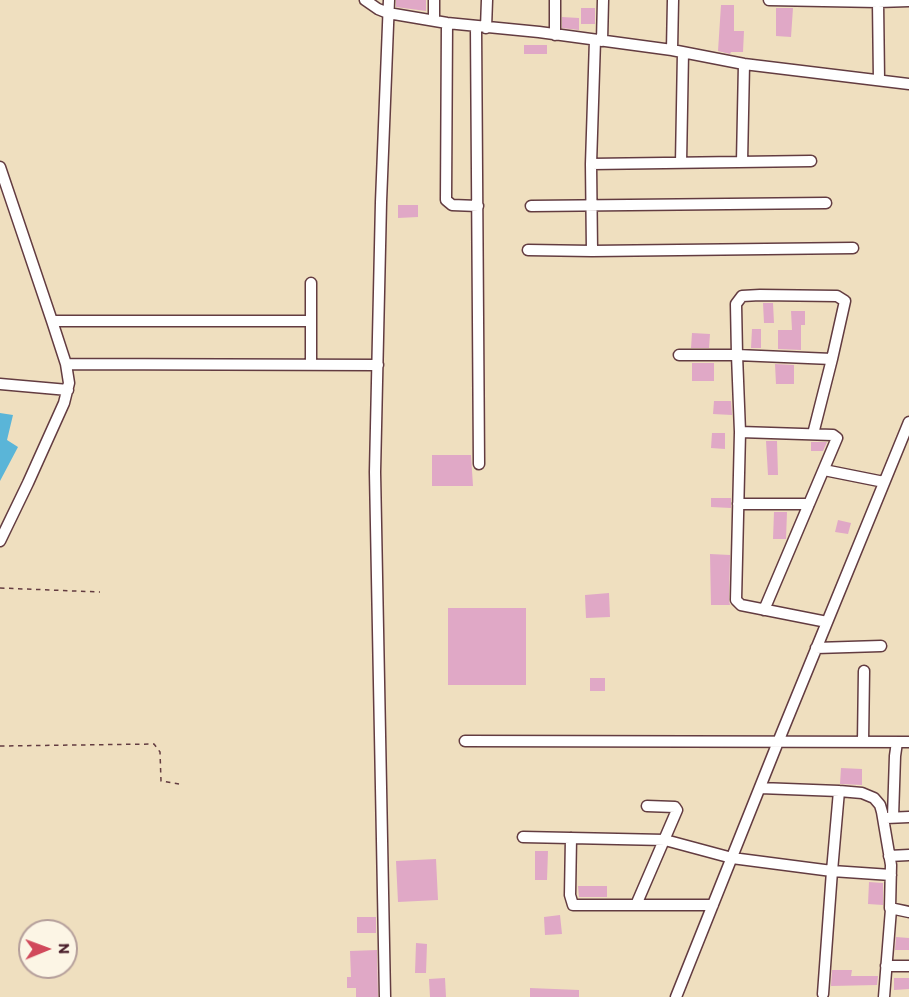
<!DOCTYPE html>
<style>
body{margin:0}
#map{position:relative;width:909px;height:997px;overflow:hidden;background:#efdfbf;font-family:Itim,sans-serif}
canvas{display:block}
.north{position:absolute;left:18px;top:919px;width:60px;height:60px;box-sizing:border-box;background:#fcf5e5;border:2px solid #b59f9b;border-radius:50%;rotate:89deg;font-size:16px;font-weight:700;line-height:24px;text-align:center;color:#4a1f2b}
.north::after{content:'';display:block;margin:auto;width:21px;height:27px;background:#d1495b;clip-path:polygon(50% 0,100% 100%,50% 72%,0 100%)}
</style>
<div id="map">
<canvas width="909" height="997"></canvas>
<div class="north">N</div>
</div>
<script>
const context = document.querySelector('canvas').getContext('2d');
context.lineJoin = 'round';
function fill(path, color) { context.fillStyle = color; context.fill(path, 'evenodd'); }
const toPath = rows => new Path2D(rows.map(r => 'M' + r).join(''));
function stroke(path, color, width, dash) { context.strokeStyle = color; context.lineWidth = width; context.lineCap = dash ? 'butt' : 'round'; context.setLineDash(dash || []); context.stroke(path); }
fill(toPath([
 [0,413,13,415,7,440,18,447,0,481]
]), '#5ab5d8');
fill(toPath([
 [396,0,426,0,426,11,396,7],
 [721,5,734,5,734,31,744,31,743,52,731,52,730,54,718,51],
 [581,8,595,8,595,24,581,24],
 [776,8,793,8,791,37,776,36],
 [562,17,579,18,579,30,562,28],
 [524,45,547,45,547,54,524,54],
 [398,205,418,205,418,217,398,218],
 [763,303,773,303,774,323,764,323],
 [791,311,805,311,805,325,801,325,801,350,778,349,778,330,792,330],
 [752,329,761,329,761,348,751,348],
 [692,333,710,334,709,348,691,348],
 [692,363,714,363,714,381,692,381],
 [775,364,794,365,794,384,776,384],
 [714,401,731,401,732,415,713,414],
 [712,433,725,433,725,449,711,448],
 [766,441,777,441,778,475,768,475],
 [811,442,827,442,823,451,811,451],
 [432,455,471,455,473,486,432,486],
 [711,498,731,498,731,508,711,507],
 [774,512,787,512,786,539,773,539],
 [838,520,851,523,848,534,835,532],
 [710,554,730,555,729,600,730,605,711,605],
 [609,593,610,617,586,618,585,595],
 [448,608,526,608,526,685,448,685],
 [590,678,605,678,605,691,590,691],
 [841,768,862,769,862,785,840,784],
 [535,851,548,851,547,880,535,880],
 [436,859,438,900,398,902,396,861],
 [869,882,883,883,883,905,868,904],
 [578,886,607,886,607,897,579,897],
 [560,915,562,934,545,935,544,917],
 [357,917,376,917,376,933,357,933],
 [896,937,909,938,909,950,895,950],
 [416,943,427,944,426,973,415,973],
 [377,950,378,997,356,997,356,988,347,988,347,977,351,977,350,951],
 [832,970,852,970,851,976,878,976,877,985,831,986],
 [445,978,446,997,430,997,429,979],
 [894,978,909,978,909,989,894,990],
 [530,988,579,990,579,997,530,997]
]), '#e0a8c6');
const minor = toPath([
 [365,0,378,9,388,13,447,23,539,32,672,50,744,64,909,84],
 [769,0,878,2],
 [434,20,434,0],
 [447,23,446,200,452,205,478,206],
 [476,27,479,464],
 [486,28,487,0],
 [555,35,555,0],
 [595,40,591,164,592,251,853,248],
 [602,41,603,0],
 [672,50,673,0],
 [879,80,878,2,909,1],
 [742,162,744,64],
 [681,163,683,52],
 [591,164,811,161],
 [0,167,52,321,66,364,69,383,64,403,28,483,0,541],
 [531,206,826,203],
 [528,250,592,251],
 [311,283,311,364],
 [52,321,310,321],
 [679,355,737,355,832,359,845,301,837,296,760,295,742,296,736,304,737,355,740,432,736,600,741,605,827,622],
 [66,364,378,365],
 [0,384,68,390],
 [740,432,833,435,837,438,764,610],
 [813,434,832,359],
 [824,470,884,482],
 [738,504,809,504],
 [816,648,881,646],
 [465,741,909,742],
 [863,742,864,671],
 [760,788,839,791,862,793,874,798,880,805,882,812,891,865,890,908,909,912],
 [839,791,832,871,891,875],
 [893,817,895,756,897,742],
 [886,818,909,817],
 [523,837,665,840,732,858,832,871,823,994],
 [571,838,570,895,573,905,713,905],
 [889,856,909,855],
 [636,905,677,810,675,807,647,806],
 [886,966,909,966],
 [385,997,375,472,381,202,389,0],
 [676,997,778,742,909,422],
 [884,997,891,909]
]);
stroke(minor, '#633c41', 13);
stroke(toPath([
 [0,588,100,592],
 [0,746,154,744,160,752,161,781,179,784]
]), '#633c41', 1.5, [4.5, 4.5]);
stroke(minor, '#fff', 10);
</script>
